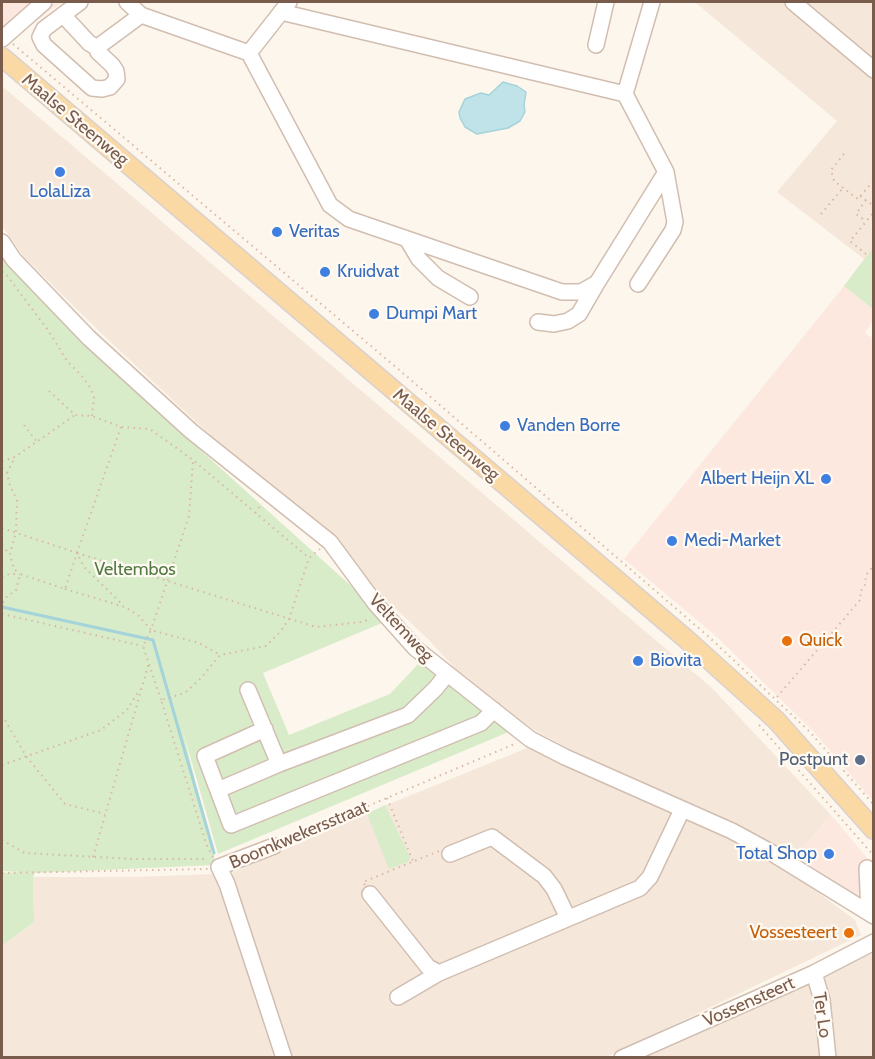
<!DOCTYPE html>
<style>
body{margin:0}
#map{position:relative;width:875px;height:1059px;overflow:hidden;background:#fdf6ec;font-family:Cabin,sans-serif}
canvas{display:block}
.frame{position:absolute;inset:0;border:3px solid #7a5c4d;pointer-events:none}
</style>
<div id="map">
<canvas width="875" height="1059"></canvas>
<div class="frame"></div>
</div>
<script>
const context = document.querySelector('canvas').getContext('2d');
context.lineJoin = 'round';
function fill(path, color) { context.fillStyle = color; context.fill(path, 'evenodd'); }
const toPath = rows => new Path2D(rows.map(r => 'M' + r).join(''));
function stroke(path, color, width, dash) { context.strokeStyle = color; context.lineWidth = width; context.lineCap = dash ? 'butt' : 'round'; context.setLineDash(dash || []); context.stroke(path); }
function label(font, color, halo, rows, align = 'center') {
  context.font = font + ' Cabin,sans-serif'; context.lineWidth = 4.5; context.setLineDash([]); context.textBaseline = 'middle'; context.strokeStyle = halo; context.fillStyle = color; for (const [text, x, y, turn = 0] of rows) {
    context.save(); context.translate(x, y); context.rotate((+turn || 0) * Math.PI / 180); context.textAlign = isNaN(turn) ? turn : align; if (halo) context.strokeText(text, 0, 0); context.fillText(text, 0, 0); context.restore();
  }
}
fill(toPath([
 [695,2,873,2,873,309,844,286,864,259,777,192,837,121],
 [2,86,712,688,831,815,796,856,564,746,531,728,469,684,428,639,100,332,25,258,2,226],
 [532,746,736,839,769,856,855,920,861,935,607,1057,292,1057,232,873,367,813],
 [214,874,248,968,274,1057,2,1058,2,946,34,922,33,877,137,877],
 [873,953,873,1057,642,1058,822,974]
]), '#f5e8da');
fill(toPath([
 [2,2,62,2,10,40,2,33],
 [844,286,873,309,873,320,865,333,874,339,873,801,814,732,717,637,624,559],
 [831,815,873,865,873,902,861,899,796,856]
]), '#fde8e0');
fill(toPath([
 [873,248,873,309,844,286],
 [2,258,84,345,370,603,382,623,263,673,289,735,390,694,420,662,511,731,218,854,182,728,216,865,35,873,33,877,34,922,2,946,2,873,22,872,2,871],
 [385,805,410,857,408,862,389,869,367,814]
]), '#d8ecc9');
const water = toPath([
 [503,82,517,86,526,92,524,105,525,112,520,121,508,128,477,134,465,127,460,118,459,112,465,99,481,93,489,95,503,82]
]);
fill(water, '#bfe3e8');
stroke(water, '#a5d3da', 1.5);
stroke(toPath([
 [2,607,153,640,214,853]
]), '#a5d3da', 3);
const minor = toPath([
 [80,2,44,29,40,37,44,45,92,88,102,89,110,87,117,79,116,71,112,65,98,52,99,46],
 [127,2,141,15,249,53,289,2],
 [793,2,874,70],
 [63,15,89,43,94,46,99,46,141,15],
 [2,39,44,2],
 [596,45,606,2],
 [249,53,330,205,349,219,562,292,581,292,597,283,666,172,625,94,281,12],
 [625,94,652,2],
 [407,239,419,259,438,278,470,297],
 [2,242,14,260,89,338,191,431,330,542,375,603,415,648,530,739,565,757,732,831,767,850,874,916],
 [638,284,673,230,675,222,666,172],
 [538,322,554,324,568,321,579,314,597,283],
 [248,690,279,764,408,715,436,688,447,674],
 [265,729,205,756,231,825,481,723,494,710],
 [218,790,279,764],
 [274,846,219,867,227,884,284,1058],
 [450,854,492,837,544,876,554,889,568,918],
 [867,868,869,912],
 [370,894,428,967,439,973,640,888,650,877,682,810],
 [814,973,822,1000,828,1058],
 [398,997,439,973],
 [622,1058,814,973,874,942]
]);
const major = toPath([
 [2,57,685,638,776,720,874,830]
]);
stroke(minor, '#d1beb0', 18);
stroke(major, '#dad1cd', 21);
stroke(toPath([
 [13,44,397,368,709,637,809,731,874,805],
 [844,154,831,170,834,181,858,199,874,180],
 [860,196,874,206],
 [866,200,856,214,866,221],
 [821,214,843,188],
 [866,254,850,241,874,212],
 [2,272,5,273,48,330,67,361,82,376,91,389,94,398,92,416],
 [49,391,75,415,92,416,121,427,150,429,193,460,309,558],
 [24,425,37,442],
 [121,427,77,553,84,567,123,605],
 [2,461,15,457,75,415],
 [2,468,7,473,10,486,17,500,16,532,10,554,14,569,20,574],
 [7,473,15,457],
 [255,513,262,503],
 [2,528,77,553,65,589,20,574,16,590,4,599,2,607],
 [2,545,9,554],
 [77,553,316,627,361,622,371,619],
 [2,577,9,574,20,574],
 [65,589,125,607,139,616,151,630,189,516,193,461],
 [2,614,143,646],
 [777,697,861,599,860,592,865,585,866,575,874,565],
 [161,700,143,646,151,630,199,643,220,655],
 [2,715,26,756,65,804,105,814],
 [759,725,874,856],
 [2,765,101,730,127,710,140,689],
 [387,798,413,861],
 [2,840,25,853,133,859,208,859],
 [285,841,517,743],
 [93,857,149,663],
 [213,857,207,846,161,700,185,693,201,678,220,655,266,646,280,632,289,619,309,558,320,549],
 [2,873,208,869],
 [365,885,363,882,439,851]
]), '#d9b8a5', 2, [1.5, 4.5]);
stroke(minor, '#fff', 15);
stroke(major, '#fbd9a5', 18);
for (const [x, y, r, color] of [
 [60,172,6,"#3f7fe0"],
 [277,232,6,"#3f7fe0"],
 [325,272,6,"#3f7fe0"],
 [374,314,6,"#3f7fe0"],
 [505,426,6,"#3f7fe0"],
 [826,479,6,"#3f7fe0"],
 [672,541,6,"#3f7fe0"],
 [787,641,6,"#e8710a"],
 [638,661,6,"#3f7fe0"],
 [860,760,6,"#5c6f8a"],
 [829,854,6,"#3f7fe0"],
 [849,933,6,"#e8710a"]
]) { const dot = new Path2D(); dot.arc(x, y, r, 0, 2 * Math.PI); context.fillStyle = color; context.fill(dot); stroke(dot, '#fffaf3', 2); }
label('18px', '#7a5c4d', '#fffaf3', [
 ["Maalse Steenweg",75,120,40],
 ["Maalse Steenweg",446,435,40],
 ["Veltemweg",401,628,47],
 ["Boomkwekersstraat",299,835,-23],
 ["Vossensteert",749,1002,-24],
 ["Ter Lo",822,1015,82]
]);
label('18px', '#366cbe', '#fffaf3', [
 ["LolaLiza",60,192,"center"],
 ["Veritas",289,232],
 ["Kruidvat",337,272],
 ["Dumpi Mart",386,314],
 ["Vanden Borre",517,426],
 ["Albert Heijn XL",814,479,"right"],
 ["Medi-Market",684,541],
 ["Biovita",650,661],
 ["Total Shop",817,854,"right"]
], 'left');
label('18px', '#537a41', '#fffaf3', [
 ["Veltembos",135,570]
]);
label('18px', '#c56008', '#fffaf3', [
 ["Quick",799,641],
 ["Vossesteert",837,933,"right"]
], 'left');
label('18px', '#4e5e75', '#fffaf3', [
 ["Postpunt",848,760]
], 'right');
</script>
